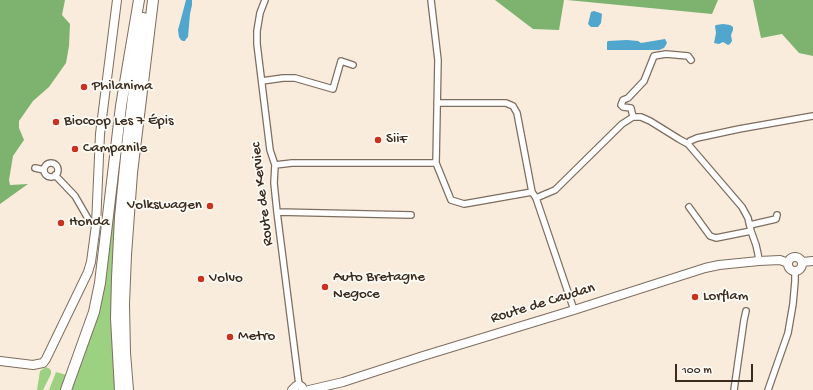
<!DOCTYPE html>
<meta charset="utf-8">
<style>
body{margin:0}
#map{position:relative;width:813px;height:390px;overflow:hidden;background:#f9ecdc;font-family:"Gochi Hand",sans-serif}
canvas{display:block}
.scale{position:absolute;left:675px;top:364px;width:78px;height:18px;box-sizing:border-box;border:2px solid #3b2a1e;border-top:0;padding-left:5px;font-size:12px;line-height:14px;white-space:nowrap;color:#3b2a1e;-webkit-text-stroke:3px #fdfcf7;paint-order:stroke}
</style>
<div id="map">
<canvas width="813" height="390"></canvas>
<div class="scale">100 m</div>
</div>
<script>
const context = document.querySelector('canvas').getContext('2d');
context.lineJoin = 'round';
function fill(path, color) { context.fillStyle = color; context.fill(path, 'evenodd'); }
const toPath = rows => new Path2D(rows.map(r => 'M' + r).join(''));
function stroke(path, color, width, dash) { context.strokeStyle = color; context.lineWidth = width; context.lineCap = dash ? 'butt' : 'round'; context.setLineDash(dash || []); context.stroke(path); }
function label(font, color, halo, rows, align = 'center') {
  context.font = font + ' "Gochi Hand",sans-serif'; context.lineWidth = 3.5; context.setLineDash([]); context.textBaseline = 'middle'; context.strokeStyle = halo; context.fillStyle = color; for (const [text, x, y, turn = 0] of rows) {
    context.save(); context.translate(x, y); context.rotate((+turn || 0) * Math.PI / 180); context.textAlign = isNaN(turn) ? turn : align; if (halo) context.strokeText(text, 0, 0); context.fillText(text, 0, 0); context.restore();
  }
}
fill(toPath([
 [114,186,117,186,113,253,111,318,116,390,72,390,78,368],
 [46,367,50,369,51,371,51,374,43,390,37,390,40,371],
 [56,372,67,375,62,390,49,390]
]), '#9cd181');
fill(toPath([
 [0,0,65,0,62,15,70,24,69,46,66,63,49,87,33,101,19,121,19,128,24,140,13,156,9,180,10,185,28,184,0,204],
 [495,0,564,0,559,30,533,29],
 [567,0,718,0,712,14],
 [753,0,813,0,813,56,799,53,782,34,761,38]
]), '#7db36f');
fill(toPath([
 [186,0,192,0,192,5,190,14,188,37,186,39,185,41,183,41,181,40,179,37,178,30],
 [594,11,600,13,602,14,601,23,598,27,591,27,588,24,591,12],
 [723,24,730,25,733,27,733,30,731,35,732,41,730,44,728,45,723,42,719,44,714,43,716,33,715,26,716,25],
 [665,39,667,43,664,48,659,50,607,50,607,42,608,41,627,40,638,41,641,43]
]), '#50a6cc');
const street = toPath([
 [265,0,260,13,257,31,257,44,270,150,275,165,274,183,277,212,299,385],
 [431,0,438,60,436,163],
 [262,81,283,78,295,78,333,89,341,61,353,65],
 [437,103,506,103,513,106,517,113,532,192],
 [633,117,631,108,623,107,621,105,623,100,628,98,644,81,654,56,666,54,688,56,691,60],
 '44 170a7 7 0 1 1 14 0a7 7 0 1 1-14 0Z',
 [275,165,292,163,436,163,451,200,464,204,532,192,536,198,574,310],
 [35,168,44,170],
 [55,175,75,196,90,222,96,225],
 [536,198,555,190,622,124,633,117,641,117,650,121,679,139,688,144],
 [689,207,710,236,716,238,751,231],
 [277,212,411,215],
 [750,225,776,219,777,215],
 [759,261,758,254,756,245,751,231,748,218,742,207,688,144,690,141,697,138,739,129,813,116],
 [734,390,744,320,746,311],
 [768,390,788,333,793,304,795,281,795,272]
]);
const secondary = toPath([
 '788 264a7 7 0 1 1 14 0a7 7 0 1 1-14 0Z',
 [802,262,813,261],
 [0,361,33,365,43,363,46,359,88,272,91,262,96,225,100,134,117,0],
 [292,390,296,386,299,385,302,387,303,390],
 [309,390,343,382,423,356,574,310,705,268,719,265,759,261,780,260,788,263]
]);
const highway = toPath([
 [66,390,94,312,100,283,121,106,139,0],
 [120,390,116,318,117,278,120,217,128,137,143,18],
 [128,390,125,353,124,304,126,255,132,173,153,0]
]);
stroke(street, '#7e6e60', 8);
stroke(secondary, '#7e6e60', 10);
stroke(highway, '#7e6e60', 12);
stroke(street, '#fff', 5.5);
stroke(secondary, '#fff', 8);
stroke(highway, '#fff', 10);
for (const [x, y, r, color] of [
 [84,87,4,"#c8321e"],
 [56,122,4,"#c8321e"],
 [378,140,4,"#c8321e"],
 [75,149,4,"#c8321e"],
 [210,206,4,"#c8321e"],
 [61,223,4,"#c8321e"],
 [201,279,4,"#c8321e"],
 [325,287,4,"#c8321e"],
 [695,297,4,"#c8321e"],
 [230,337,4,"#c8321e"]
]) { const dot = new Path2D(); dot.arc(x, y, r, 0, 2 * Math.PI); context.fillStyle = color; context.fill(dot); stroke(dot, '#fdfcf7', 1.5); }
label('15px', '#3b2a1e', '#fdfcf7', [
 ["Philanima",92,87],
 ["Biocoop Les 7 Épis",64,122],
 ["SiiF",386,140],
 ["Campanile",83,149],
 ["Volkswagen",202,206,"right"],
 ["Honda",69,223],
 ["Auto Bretagne",333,278],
 ["Negoce",333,295],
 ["Volvo",209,279],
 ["Lorflam",703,297],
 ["Metro",238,337]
], 'left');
label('15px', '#3b2a1e', '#fdfcf7', [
 ["Route de Kerviec",263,194,-97],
 ["Route de Caudan",543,304,-17]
]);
</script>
